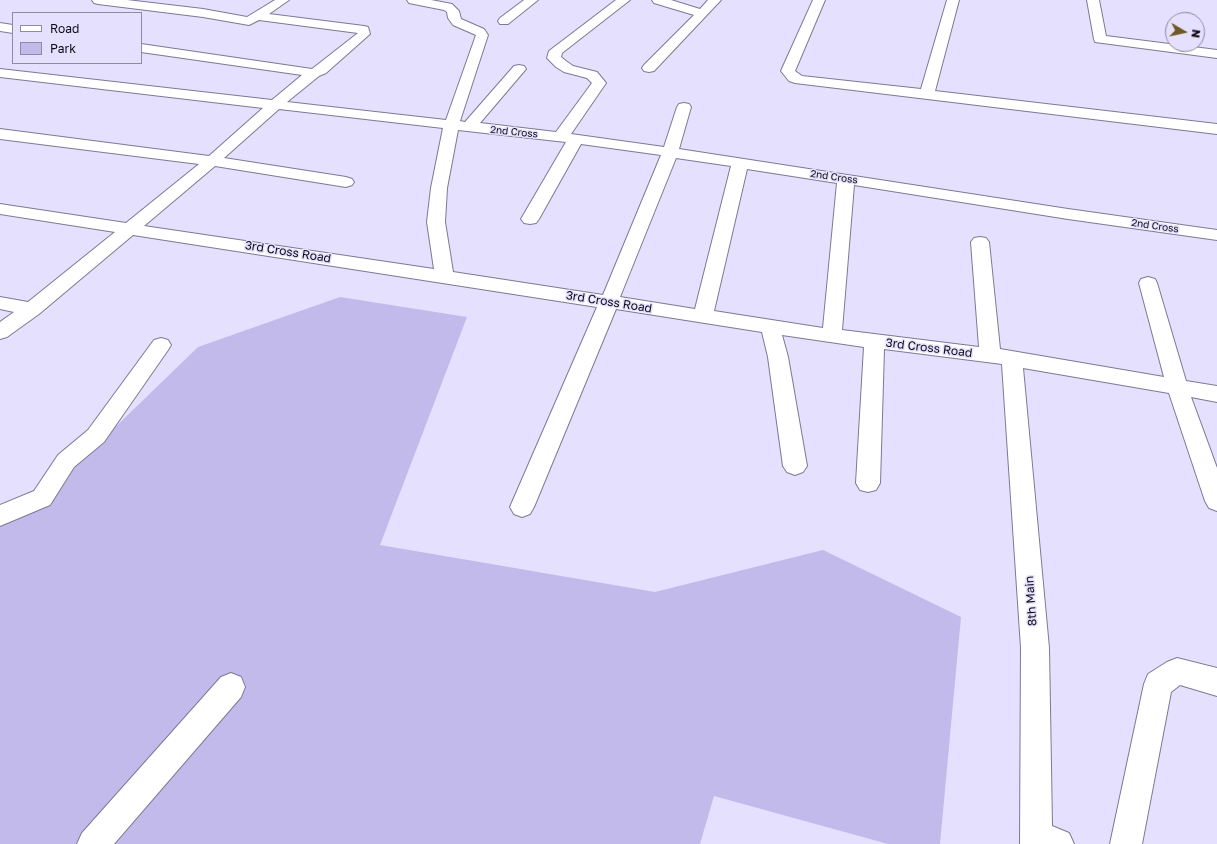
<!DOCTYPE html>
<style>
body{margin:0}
#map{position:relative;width:1217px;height:844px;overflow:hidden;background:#e5e0fd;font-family:"Golos Text",sans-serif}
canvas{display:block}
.legend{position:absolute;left:12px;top:12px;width:130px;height:52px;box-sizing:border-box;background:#e5e0fd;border:1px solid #8f8ba0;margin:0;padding:5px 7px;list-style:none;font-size:12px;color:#0d0b14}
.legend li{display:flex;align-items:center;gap:8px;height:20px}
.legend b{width:20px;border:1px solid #8f8ba0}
.north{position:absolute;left:1165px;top:12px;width:40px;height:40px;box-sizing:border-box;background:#e5e0fd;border:1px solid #8f8ba0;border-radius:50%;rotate:99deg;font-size:11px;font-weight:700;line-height:16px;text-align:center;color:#0d0b14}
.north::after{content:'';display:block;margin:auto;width:14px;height:18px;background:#6f5828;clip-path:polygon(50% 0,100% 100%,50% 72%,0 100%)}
</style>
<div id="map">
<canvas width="1217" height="844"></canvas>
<ul class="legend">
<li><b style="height:5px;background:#fff"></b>Road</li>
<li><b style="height:11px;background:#c3baec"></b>Park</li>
</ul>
<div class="north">N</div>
</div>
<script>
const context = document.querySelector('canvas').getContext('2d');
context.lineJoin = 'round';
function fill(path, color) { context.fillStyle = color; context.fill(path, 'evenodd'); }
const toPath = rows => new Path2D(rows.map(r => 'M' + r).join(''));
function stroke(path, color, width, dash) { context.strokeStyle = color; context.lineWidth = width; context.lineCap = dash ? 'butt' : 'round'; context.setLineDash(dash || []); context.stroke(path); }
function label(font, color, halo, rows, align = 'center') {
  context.font = font + ' "Golos Text",sans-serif'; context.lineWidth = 3; context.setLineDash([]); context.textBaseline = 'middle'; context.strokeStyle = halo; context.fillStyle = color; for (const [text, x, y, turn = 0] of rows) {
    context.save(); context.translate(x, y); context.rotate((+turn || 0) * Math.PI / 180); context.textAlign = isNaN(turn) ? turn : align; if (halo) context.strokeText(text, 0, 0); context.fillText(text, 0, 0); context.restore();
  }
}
fill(toPath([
 [340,297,467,317,380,545,655,592,823,550,961,617,940,844,888,844,714,796,700,844,0,844,0,526,42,498,198,347]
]), '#c3baec');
const street = toPath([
 [92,0,127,0,203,9,247,17,275,0,289,0,269,14,364,26,368,27,370,34,326,73,319,76,287,102,446,120,476,35,453,25,448,18,447,12,444,10,409,3,407,0,431,0,452,4,459,11,461,19,484,29,488,35,460,121,465,122,514,66,519,65,524,66,526,69,480,123,556,132,592,83,587,78,564,72,556,67,547,58,549,51,616,0,630,0,562,53,561,57,566,61,573,66,597,72,606,83,571,134,664,147,677,107,679,104,684,103,689,104,691,107,679,149,1068,209,1217,230,1217,240,1068,219,854,185,842,330,979,347,971,242,974,238,980,237,986,238,989,242,1000,349,1164,377,1139,283,1141,279,1148,277,1155,279,1157,283,1186,381,1217,386,1217,402,1191,397,1217,468,1217,511,1209,508,1205,501,1169,393,1023,368,1049,648,1052,826,1069,833,1074,844,1020,844,1021,648,1002,364,884,349,880,483,876,490,868,492,860,490,856,483,864,347,782,335,788,357,807,466,803,472,795,475,787,472,783,466,768,357,762,332,616,309,534,507,530,514,522,517,514,514,510,507,597,307,133,235,39,314,7,337,0,339,0,322,14,312,0,309,0,297,28,302,115,232,0,214,0,204,126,223,199,164,0,139,0,129,209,156,263,108,0,77,0,69,272,100,302,75,141,52,141,44,312,69,358,33,259,20,249,25,203,17,98,4,94,3,92,0],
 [279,109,443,128,431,188,427,222,434,269,144,226,215,166,346,187,352,185,354,182,352,179,346,177,224,158,279,109],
 [458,130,566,142,521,219,524,223,530,224,536,223,539,219,581,144,661,155,603,295,453,272,445,222,447,188,458,130],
 [676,158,731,166,695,309,620,297,676,158],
 [747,169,837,183,823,328,714,311,747,169],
 [524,0,538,0,508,24,500,24,498,21,500,18,524,0],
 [652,0,671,0,700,9,708,0,721,0,654,71,649,72,644,71,642,68,644,65,694,15,654,3,652,0],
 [813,0,825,0,795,71,802,76,921,89,947,0,959,0,935,91,1217,124,1217,134,795,83,789,81,781,71,813,0],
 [1087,0,1099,0,1106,36,1217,50,1217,58,1095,42,1094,39,1087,0],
 [0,23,13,25,13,33,0,31,0,23],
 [161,338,168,340,171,345,168,350,104,442,74,467,50,505,0,526,0,505,34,491,58,455,88,430,154,340,161,338],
 [1177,658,1217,668,1217,696,1180,685,1171,692,1142,844,1110,844,1144,684,1148,674,1167,662,1177,658],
 [231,673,241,677,245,687,241,697,114,844,77,844,82,833,221,677,231,673]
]);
stroke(street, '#7e7993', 2);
fill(street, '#fff');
label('10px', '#0d0b14', '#e5e0fd', [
 ["2nd Cross",514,132,6],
 ["2nd Cross",834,177,8],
 ["2nd Cross",1155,226,8]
]);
label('12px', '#0d0b14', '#e5e0fd', [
 ["3rd Cross Road",288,252,9],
 ["3rd Cross Road",609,302,9],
 ["3rd Cross Road",929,348,7],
 ["8th Main",1031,601,-94]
]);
</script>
